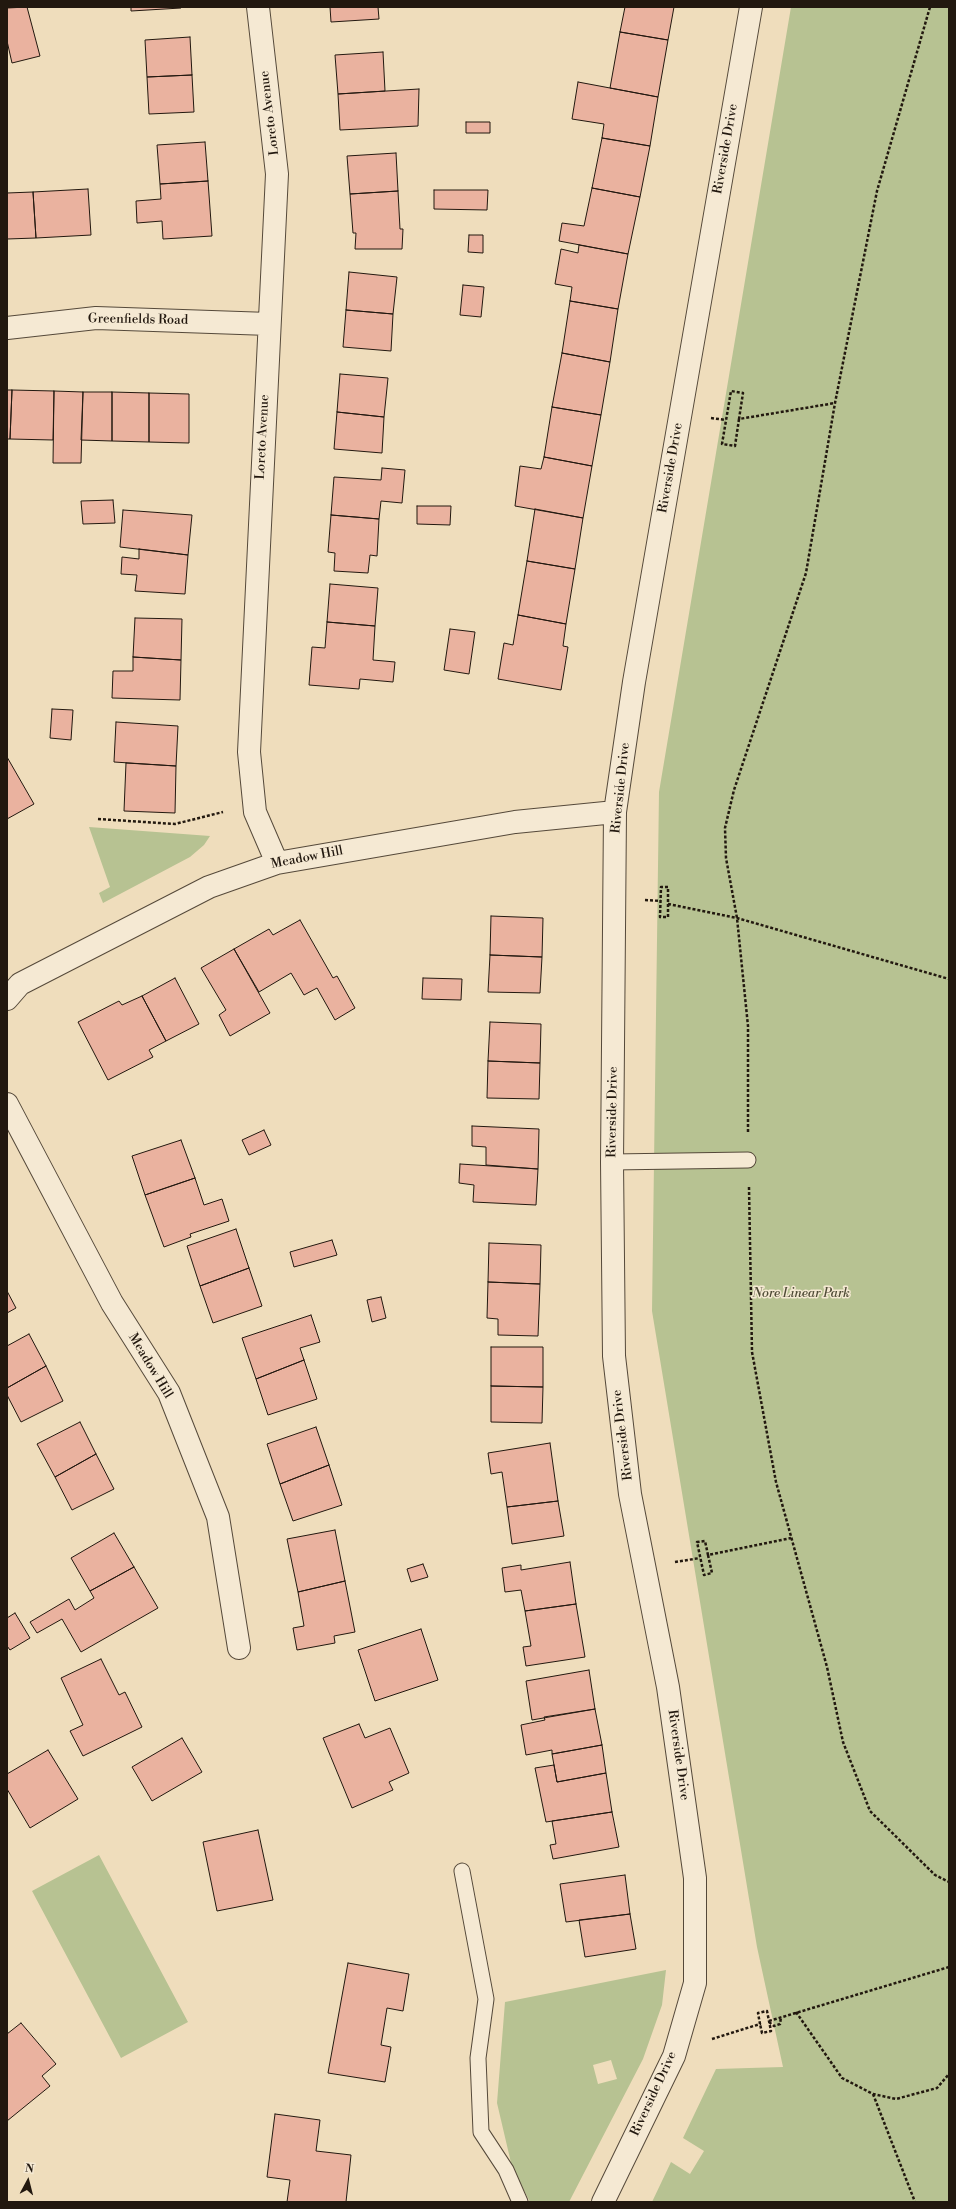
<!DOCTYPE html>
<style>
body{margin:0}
#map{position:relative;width:956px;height:2209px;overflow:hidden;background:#efddbc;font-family:"Libre Bodoni",serif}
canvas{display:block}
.frame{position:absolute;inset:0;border:8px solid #22180f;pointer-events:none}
.north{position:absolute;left:8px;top:2161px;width:40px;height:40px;-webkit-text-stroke:3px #f5e9d3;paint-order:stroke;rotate:7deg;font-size:11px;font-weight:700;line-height:16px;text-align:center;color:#22180f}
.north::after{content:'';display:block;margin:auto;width:14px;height:18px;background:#22180f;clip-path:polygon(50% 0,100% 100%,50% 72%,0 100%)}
</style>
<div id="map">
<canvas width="956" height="2209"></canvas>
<div class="frame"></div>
<div class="north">N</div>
</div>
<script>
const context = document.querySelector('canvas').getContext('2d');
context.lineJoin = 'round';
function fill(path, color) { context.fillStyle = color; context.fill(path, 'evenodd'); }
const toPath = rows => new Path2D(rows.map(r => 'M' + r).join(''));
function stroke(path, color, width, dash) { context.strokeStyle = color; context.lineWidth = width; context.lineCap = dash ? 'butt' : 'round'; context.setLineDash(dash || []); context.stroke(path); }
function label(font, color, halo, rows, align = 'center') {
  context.font = font + ' "Libre Bodoni",serif'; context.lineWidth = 3; context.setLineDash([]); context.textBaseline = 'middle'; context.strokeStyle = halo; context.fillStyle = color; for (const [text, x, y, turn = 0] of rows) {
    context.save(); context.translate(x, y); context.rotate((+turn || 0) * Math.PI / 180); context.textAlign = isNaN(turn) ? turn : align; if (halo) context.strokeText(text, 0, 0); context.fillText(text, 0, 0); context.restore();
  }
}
fill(toPath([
 [791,7,949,7,949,2202,652,2202,671,2162,690,2174,704,2151,683,2138,716,2069,783,2067,757,1947,652,1311,659,792],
 [89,827,210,836,204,845,190,857,103,903,99,893,110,887],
 [99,1855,188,2022,121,2058,32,1891],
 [666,1970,662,2005,643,2059,569,2202,530,2202,512,2167,497,2103,505,2002],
 [611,2060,617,2079,598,2084,593,2065]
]), '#b7c292');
const building = toPath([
 [27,7,40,56,12,63,7,41,7,8,27,7],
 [131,7,180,7,181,8,131,11,131,7],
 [330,7,378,7,379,19,331,22,330,7],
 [625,7,674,7,668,40,620,32,625,7],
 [620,32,668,40,658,97,610,88,620,32],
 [190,37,192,75,147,77,145,40,190,37],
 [383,52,385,91,338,94,335,55,383,52],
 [192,75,194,112,149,114,147,77,192,75],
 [578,82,658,97,650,146,602,138,604,124,572,119,578,82],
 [419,89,418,126,340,130,338,94,419,89],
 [466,122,490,122,490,133,466,133,466,122],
 [602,138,650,146,640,197,592,188,602,138],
 [205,142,208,181,160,184,157,145,205,142],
 [396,153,398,191,350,194,347,156,396,153],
 [208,181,212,236,163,239,162,221,137,223,136,201,161,199,160,184,208,181],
 [592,188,640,197,628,254,559,241,562,223,584,226,592,188],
 [88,189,91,235,36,238,33,192,88,189],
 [434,190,488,190,487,210,434,209,434,190],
 [398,191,400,229,403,229,402,249,355,249,356,233,353,233,350,194,398,191],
 [33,192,36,238,7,239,7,193,33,192],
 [469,235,483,235,483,253,468,252,469,235],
 [579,245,628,254,618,309,570,301,572,287,555,284,561,249,578,253,579,245],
 [349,272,397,277,393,314,346,310,349,272],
 [463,285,484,287,481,317,460,315,463,285],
 [570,301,618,309,610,362,562,353,570,301],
 [346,310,393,314,391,351,343,347,346,310],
 [562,353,610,362,601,415,552,407,562,353],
 [340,374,388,378,384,417,337,412,340,374],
 [7,390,12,390,10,439,7,439,7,390],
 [12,390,54,391,53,440,10,439,12,390],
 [54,391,83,392,81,463,53,463,54,391],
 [83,392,112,392,112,441,81,440,83,392],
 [112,392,149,393,149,442,112,441,112,392],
 [149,393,189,394,189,443,149,442,149,393],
 [552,407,601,415,592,466,544,457,552,407],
 [337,412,384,417,382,453,334,449,337,412],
 [544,457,592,466,583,518,515,506,520,466,541,469,544,457],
 [382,468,405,470,402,503,381,501,379,519,331,515,334,477,381,480,382,468],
 [113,500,115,523,83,524,81,501,113,500],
 [417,506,451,506,450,525,417,524,417,506],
 [535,509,583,518,575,569,527,561,535,509],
 [123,510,192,515,188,555,120,547,123,510],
 [331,515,379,519,377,556,370,555,368,573,334,571,335,553,328,552,331,515],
 [139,549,188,555,185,594,135,591,137,575,121,574,122,557,139,559,139,549],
 [527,561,575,569,566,624,518,615,527,561],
 [330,584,378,588,375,626,327,622,330,584],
 [518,615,566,624,563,646,568,647,561,690,498,679,504,643,513,645,518,615],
 [135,618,182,619,181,660,133,657,135,618],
 [327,622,375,626,373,660,395,662,393,682,360,679,359,689,309,685,312,647,325,648,327,622],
 [450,629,475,632,469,674,444,670,450,629],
 [133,657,181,660,180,700,112,698,113,671,133,671,133,657],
 [52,709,73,710,71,740,50,738,52,709],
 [116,722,178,726,176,766,114,762,116,722],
 [7,757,34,804,7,819,7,757],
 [126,763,176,766,175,813,124,811,126,763],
 [491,916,543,918,542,957,490,955,491,916],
 [300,920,333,978,337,976,355,1008,335,1020,317,988,304,995,291,973,259,992,234,949,269,929,273,935,300,920],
 [234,949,270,1013,230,1036,219,1015,226,1010,201,968,234,949],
 [490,955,542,957,540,993,488,992,490,955],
 [175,978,199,1024,166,1041,142,996,175,978],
 [423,978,462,979,461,1000,422,999,423,978],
 [142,996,166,1041,149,1050,153,1057,108,1080,78,1022,119,1001,122,1005,142,996],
 [490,1022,541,1024,540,1063,488,1061,490,1022],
 [488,1061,540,1063,539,1099,487,1098,488,1061],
 [472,1126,539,1129,538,1169,486,1165,486,1147,472,1146,472,1126],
 [264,1130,271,1145,249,1155,242,1140,264,1130],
 [181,1140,195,1178,145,1195,132,1156,181,1140],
 [460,1164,538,1169,536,1205,473,1202,474,1185,459,1183,460,1164],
 [195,1178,204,1205,222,1199,229,1221,190,1234,191,1237,164,1247,145,1195,195,1178],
 [236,1229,249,1268,200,1286,187,1246,236,1229],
 [332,1240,337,1255,294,1267,290,1252,332,1240],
 [489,1243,541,1245,540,1284,488,1282,489,1243],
 [249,1268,262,1306,213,1323,200,1286,249,1268],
 [488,1282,540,1284,538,1336,498,1335,498,1319,487,1318,488,1282],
 [7,1291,16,1308,7,1313,7,1291],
 [381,1297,386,1318,372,1322,367,1300,381,1297],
 [311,1315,320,1342,300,1348,304,1360,256,1379,242,1338,311,1315],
 [29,1334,46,1366,7,1388,7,1346,29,1334],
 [491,1347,543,1347,543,1387,491,1386,491,1347],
 [304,1360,317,1399,268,1415,256,1379,304,1360],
 [46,1366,63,1401,21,1422,7,1395,7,1388,46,1366],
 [491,1386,543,1387,542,1423,491,1422,491,1386],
 [80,1422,96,1454,55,1477,37,1444,80,1422],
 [316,1427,329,1465,280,1484,267,1444,316,1427],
 [550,1443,558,1501,507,1507,502,1472,491,1474,488,1453,550,1443],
 [96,1454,114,1489,72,1510,55,1477,96,1454],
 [329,1465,342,1505,293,1521,280,1484,329,1465],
 [558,1501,564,1536,512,1544,507,1507,558,1501],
 [335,1530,345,1581,298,1592,287,1539,335,1530],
 [114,1533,134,1567,90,1591,71,1558,114,1533],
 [570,1562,576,1604,525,1611,521,1590,505,1592,502,1568,521,1565,521,1570,570,1562],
 [423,1564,428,1577,411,1582,407,1569,423,1564],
 [134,1567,158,1608,81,1652,62,1619,37,1633,30,1622,69,1599,75,1610,94,1598,90,1591,134,1567],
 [345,1581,355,1632,334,1636,335,1643,297,1650,293,1628,304,1626,298,1592,345,1581],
 [576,1604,585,1657,526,1666,523,1647,531,1646,525,1611,576,1604],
 [15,1613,30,1638,10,1650,7,1646,7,1618,15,1613],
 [421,1629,438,1680,375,1701,358,1650,421,1629],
 [101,1659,119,1695,125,1692,142,1727,83,1756,70,1731,83,1725,61,1678,101,1659],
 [589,1670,595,1709,532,1720,526,1681,589,1670],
 [595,1709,602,1745,552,1754,552,1750,526,1755,521,1725,545,1720,544,1717,595,1709],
 [359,1724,365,1738,390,1728,409,1773,389,1782,393,1790,352,1808,323,1738,359,1724],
 [182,1738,202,1772,152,1801,132,1767,182,1738],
 [602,1745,606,1773,557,1782,552,1754,602,1745],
 [48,1750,78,1799,30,1828,7,1789,7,1774,48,1750],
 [554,1765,557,1782,606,1773,612,1812,546,1822,535,1768,554,1765],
 [612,1812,619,1847,553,1859,550,1845,556,1844,552,1821,612,1812],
 [258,1830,273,1900,217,1911,203,1842,258,1830],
 [625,1875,630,1914,566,1922,560,1884,625,1875],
 [630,1914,636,1949,585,1957,579,1920,630,1914],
 [348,1963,409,1974,403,2011,387,2008,381,2045,391,2047,385,2082,328,2073,348,1963],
 [21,2023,56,2064,42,2076,50,2086,7,2121,7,2034,21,2023],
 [275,2114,320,2120,316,2151,351,2155,346,2202,287,2202,290,2180,267,2177,275,2114]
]);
fill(building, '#eab29f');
stroke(building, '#22180f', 1);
const service = toPath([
 [612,1162,748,1160],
 [462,1871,486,1999,478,2058,481,2132,506,2170,520,2202]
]);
const minor = toPath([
 [258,7,277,174,249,752,255,812,277,863],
 [7,328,96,318,269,324],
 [7,999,20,984,209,887,277,863,515,822,615,812],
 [7,1104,112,1303,169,1393,218,1517,239,1648],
 [603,2202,674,2056,695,1983,695,1878,668,1687,630,1494,614,1356,612,1162,615,812,634,682,751,7]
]);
stroke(service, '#55493a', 17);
stroke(minor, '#55493a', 24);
stroke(toPath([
 [711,418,726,420],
 [739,419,735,446,722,444,731,391,743,393,739,419,835,403],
 [98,819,175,824,223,812],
 [645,900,661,901],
 [668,904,668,917,660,917,661,887,668,887,668,904,737,918,949,979],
 [748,1132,748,1026,737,918,726,858,725,828,734,790,806,573,835,403,877,191,930,7],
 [749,1187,752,1352,776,1482,827,1667,843,1742,870,1811,935,1875,949,1882],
 [708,1555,712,1573,704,1575,697,1542,705,1541,708,1555,791,1538],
 [675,1562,700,1558],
 [796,2012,842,2078,873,2094,896,2099,937,2088,949,2074],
 [769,2021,949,1967],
 [769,2022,774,2026,780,2024,781,2017],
 [712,2039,760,2024,758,2013,767,2011,771,2031,762,2033,760,2024],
 [873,2094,915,2202]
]), '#22180f', 2.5, [3, 2]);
stroke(service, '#f5e9d3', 15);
stroke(minor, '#f5e9d3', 22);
label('13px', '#22180f', '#f5e9d3', [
 ["Loreto Avenue",270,113,-97],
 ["Riverside Drive",726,149,-80],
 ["Greenfields Road",138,320,1],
 ["Loreto Avenue",263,437,-87],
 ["Riverside Drive",671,468,-80],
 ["Riverside Drive",621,788,-84],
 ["Meadow Hill",307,858,-11],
 ["Riverside Drive",613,1112,-89],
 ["Meadow Hill",150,1366,59],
 ["Riverside Drive",623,1435,-97],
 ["Riverside Drive",678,1755,82],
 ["Riverside Drive",654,2094,-65]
]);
label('italic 13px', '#4f4b36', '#f5e9d3', [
 ["Nore Linear Park",801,1294]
]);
</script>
